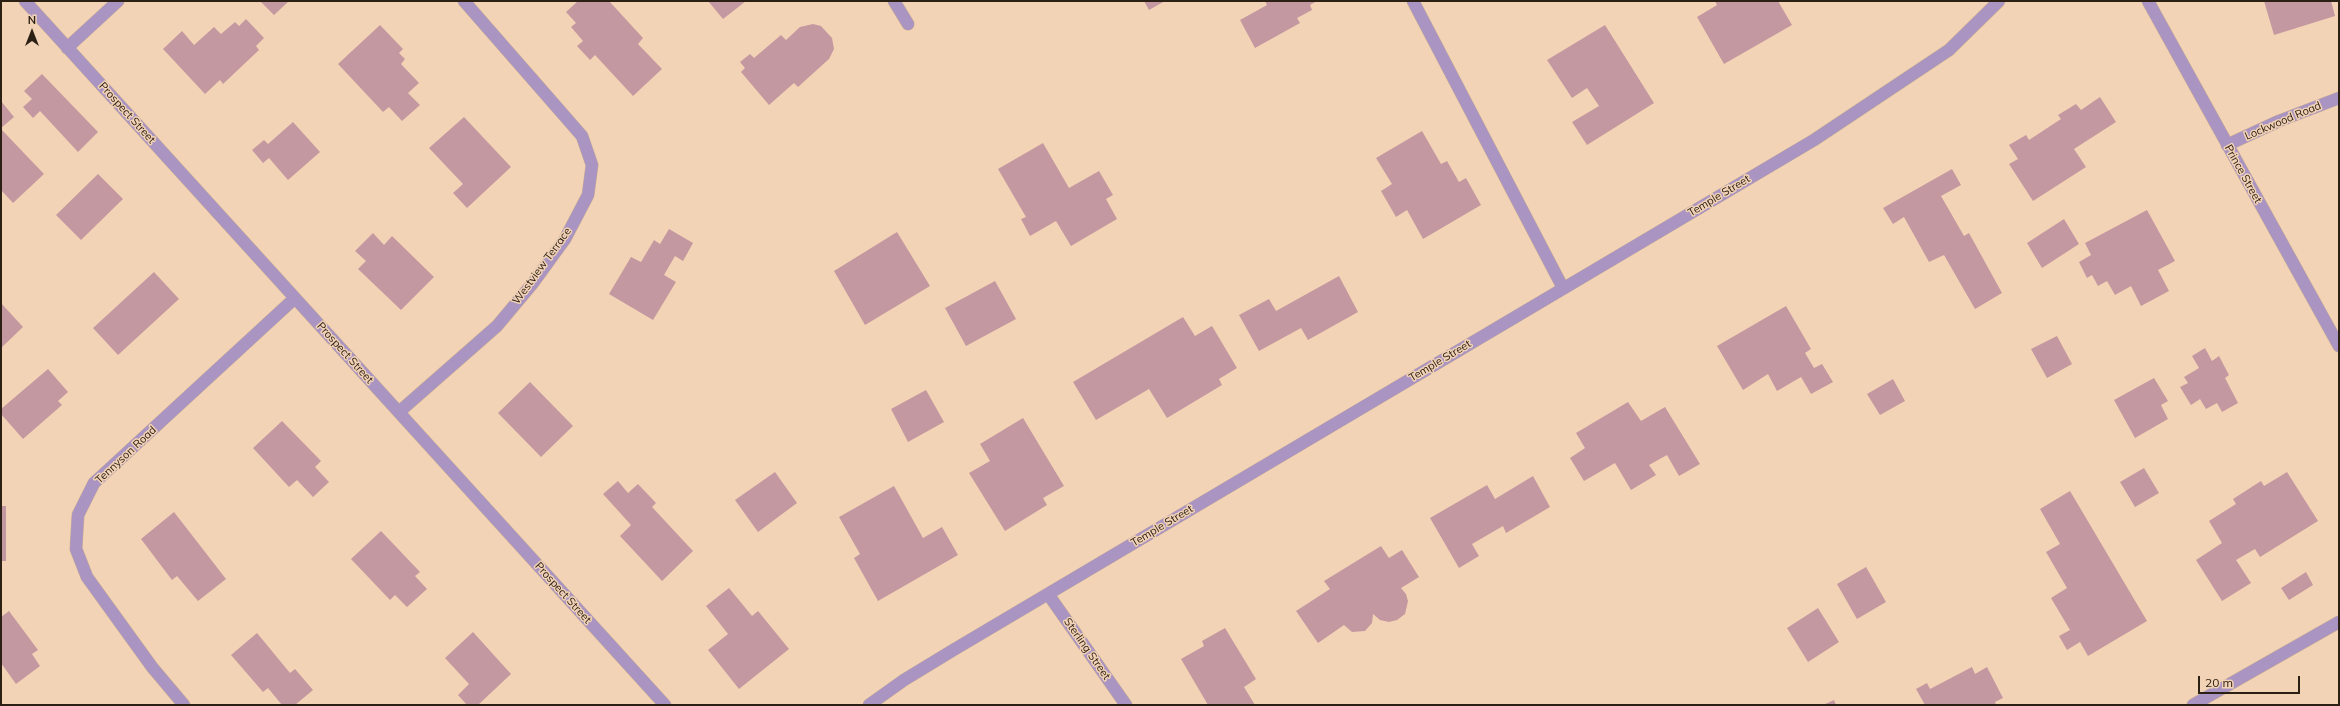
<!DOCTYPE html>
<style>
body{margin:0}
#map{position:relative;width:2340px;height:706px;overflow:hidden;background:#f3d3b5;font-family:Mulish,sans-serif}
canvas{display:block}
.frame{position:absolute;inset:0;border:2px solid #2c2015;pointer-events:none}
.north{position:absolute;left:12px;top:12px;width:40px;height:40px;-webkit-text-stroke:3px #f3d3b5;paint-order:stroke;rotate:0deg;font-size:11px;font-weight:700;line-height:16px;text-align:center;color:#2c2015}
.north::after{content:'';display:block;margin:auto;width:14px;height:18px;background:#2c2015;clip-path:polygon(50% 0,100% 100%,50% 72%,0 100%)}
.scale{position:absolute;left:2198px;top:676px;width:102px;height:18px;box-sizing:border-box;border:2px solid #2c2015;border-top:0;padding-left:5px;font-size:12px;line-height:14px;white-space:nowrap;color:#2c2015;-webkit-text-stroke:3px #f3d3b5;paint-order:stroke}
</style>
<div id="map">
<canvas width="2340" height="706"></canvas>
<div class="frame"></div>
<div class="north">N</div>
<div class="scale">20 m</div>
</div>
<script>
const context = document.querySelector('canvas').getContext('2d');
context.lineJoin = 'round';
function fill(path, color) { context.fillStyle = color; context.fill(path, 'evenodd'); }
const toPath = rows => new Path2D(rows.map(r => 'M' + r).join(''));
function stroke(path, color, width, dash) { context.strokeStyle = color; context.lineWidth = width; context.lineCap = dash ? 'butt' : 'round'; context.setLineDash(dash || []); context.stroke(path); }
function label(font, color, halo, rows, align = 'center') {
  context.font = font + ' Mulish,sans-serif'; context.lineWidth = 3; context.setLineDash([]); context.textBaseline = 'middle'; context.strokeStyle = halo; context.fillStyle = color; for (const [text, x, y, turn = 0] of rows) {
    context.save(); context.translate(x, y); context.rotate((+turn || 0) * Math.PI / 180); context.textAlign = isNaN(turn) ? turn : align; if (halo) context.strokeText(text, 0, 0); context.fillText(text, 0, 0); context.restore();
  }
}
fill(toPath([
 [260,1,289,1,274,15],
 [578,1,609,1,643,38,638,44,662,69,633,96,595,55,590,60,577,46,583,41,571,27,576,23,566,12],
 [708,1,746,1,723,19],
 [1144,1,1165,1,1149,10],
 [1265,1,1317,1,1310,5,1312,10,1297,18,1300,23,1255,48,1240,20,1267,5],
 [1715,1,1778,1,1792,25,1724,64,1697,17,1717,5],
 [2264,1,2331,1,2335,16,2274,35],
 [246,19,264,38,256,46,259,50,223,84,220,80,205,94,163,49,182,31,194,45,214,27,221,34,235,22,239,26],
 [813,24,821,26,832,38,834,49,829,59,798,87,794,83,769,105,741,72,745,68,740,62,750,54,754,58,781,35,786,40,800,27],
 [380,25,403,49,399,53,405,59,401,64,419,83,408,93,420,105,402,121,389,107,383,112,338,64],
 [1605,25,1654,103,1587,145,1572,122,1599,106,1587,88,1572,98,1547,60],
 [42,74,98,132,78,152,40,111,33,118,23,107,32,99,24,91],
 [2100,97,2116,122,2074,149,2086,167,2033,201,2009,164,2018,159,2009,145,2026,135,2029,140,2061,119,2058,115,2076,104,2081,110],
 [1,101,14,117,1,128],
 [464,117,511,167,467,208,453,193,463,184,429,148],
 [293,122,320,152,288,180,269,158,263,163,252,150,264,140,268,144],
 [1,129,44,174,13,203,1,190],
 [1422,131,1441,164,1447,161,1459,182,1466,178,1481,205,1423,239,1407,210,1396,217,1381,191,1392,184,1376,158],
 [1043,143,1069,188,1099,171,1113,195,1106,199,1117,219,1071,246,1056,221,1030,236,1021,219,1026,217,998,169],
 [1952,169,1961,185,1941,196,1964,236,1969,233,2002,293,1975,309,1944,255,1929,262,1904,217,1893,224,1883,208],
 [98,174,123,199,81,240,56,215],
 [2147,210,2175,261,2158,270,2169,291,2141,306,2131,286,2115,295,2107,281,2098,286,2092,275,2087,278,2079,262,2091,255,2085,243],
 [2064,219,2079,244,2042,268,2027,243],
 [669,229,693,243,683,261,675,256,664,275,676,282,653,320,609,294,631,257,641,262,654,240,660,244],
 [897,232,930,286,865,325,834,271],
 [373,233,384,245,392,236,434,277,401,310,358,269,366,261,355,251],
 [154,272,179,299,118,355,93,328],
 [1339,276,1358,312,1308,340,1301,328,1259,351,1239,315,1269,299,1276,311],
 [995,281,1016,319,966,346,945,308],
 [1,303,23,327,1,348],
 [1786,306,1811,349,1805,353,1814,368,1822,364,1833,382,1811,394,1801,377,1777,391,1768,374,1743,390,1717,346],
 [1183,317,1195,336,1212,326,1237,368,1219,379,1222,385,1167,418,1149,389,1096,420,1073,382],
 [2057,336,2072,364,2047,378,2031,349],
 [2205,348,2212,361,2219,356,2229,375,2225,378,2238,403,2222,412,2217,403,2206,409,2200,399,2191,405,2180,387,2188,383,2184,377,2199,368,2192,356],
 [48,369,68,392,58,401,62,405,23,439,1,414,1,409],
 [2154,378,2168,401,2161,405,2168,419,2135,438,2114,400],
 [1893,379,1905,401,1880,415,1867,394],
 [530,382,573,426,541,457,498,413],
 [926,390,944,422,908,442,891,409],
 [1628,402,1641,421,1665,407,1700,464,1679,476,1667,455,1649,465,1656,475,1631,490,1615,463,1584,481,1570,458,1585,448,1576,433],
 [1023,418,1064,486,1043,498,1047,505,1005,531,969,473,990,461,980,444],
 [282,421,321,461,315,467,329,482,313,497,297,480,289,487,253,448],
 [2144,468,2159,493,2135,507,2120,482],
 [775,472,797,503,758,532,735,500],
 [2287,472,2318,521,2260,557,2255,549,2236,560,2251,583,2222,601,2196,560,2222,543,2209,521,2236,504,2233,499,2261,481,2264,486],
 [1533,476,1550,507,1506,533,1503,526,1472,544,1479,556,1459,568,1430,518,1487,485,1495,499],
 [618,481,628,493,638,484,656,503,652,507,693,551,662,581,620,536,631,525,603,494],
 [894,486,923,538,942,527,958,555,878,601,854,558,860,554,839,517],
 [2070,491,2147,621,2088,656,2080,642,2067,650,2059,636,2070,630,2051,598,2067,588,2046,552,2060,544,2040,509],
 [1,506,6,506,6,561,1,561],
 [174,512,226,579,198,601,177,576,172,580,141,539],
 [381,531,420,572,415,576,427,589,407,607,395,595,390,600,351,559],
 [1381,546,1389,558,1402,550,1419,577,1401,588,1406,594,1408,601,1405,614,1397,620,1389,622,1380,620,1373,614,1372,623,1365,631,1352,632,1344,625,1318,643,1296,611,1330,589,1324,581],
 [1866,567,1886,602,1857,619,1837,584],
 [2306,572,2313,585,2289,600,2281,588],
 [729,588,752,616,758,611,789,649,739,689,708,650,728,634,706,606],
 [1818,608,1839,642,1808,662,1787,628],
 [9,611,38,650,32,654,40,666,16,684,1,663,1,617],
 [1225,628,1256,679,1244,687,1255,705,1208,705,1181,659,1204,646,1202,641],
 [473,632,511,674,478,705,467,705,458,695,469,684,445,658],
 [257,633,290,673,295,669,313,690,295,705,282,705,268,688,263,692,231,655],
 [1972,667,1975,674,1987,667,2003,698,1995,702,1996,705,1925,705,1916,689,1927,683,1930,689],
 [1834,700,1836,705,1823,705]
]), '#c498a0');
const minor = toPath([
 [25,1,665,705],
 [894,1,908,24],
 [1413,1,1563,288],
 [2148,1,2339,346],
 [67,48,118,1],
 [2227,145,2279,121,2339,98],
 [399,412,497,326,533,283,565,239,588,195,592,165,582,136,464,1],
 [1048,594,1126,705],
 [184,705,152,667,87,577,76,549,78,515,94,483,295,298],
 [869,705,904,680,955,649,1814,140,1949,50,1999,1],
 [2193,705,2339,622]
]);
stroke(minor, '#cbaf95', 13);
stroke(minor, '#a994c2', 12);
label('11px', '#2c2015', '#f3d3b5', [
 ["Prospect Street",127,113,48],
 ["Lockwood Road",2283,121,-23],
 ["Prince Street",2243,174,61],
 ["Temple Street",1719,196,-31],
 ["Westview Terrace",542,266,-54],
 ["Prospect Street",345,353,48],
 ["Temple Street",1440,361,-31],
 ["Tennyson Road",126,455,-43],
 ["Temple Street",1162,526,-31],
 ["Prospect Street",563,593,48],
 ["Sterling Street",1087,649,55]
]);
</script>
